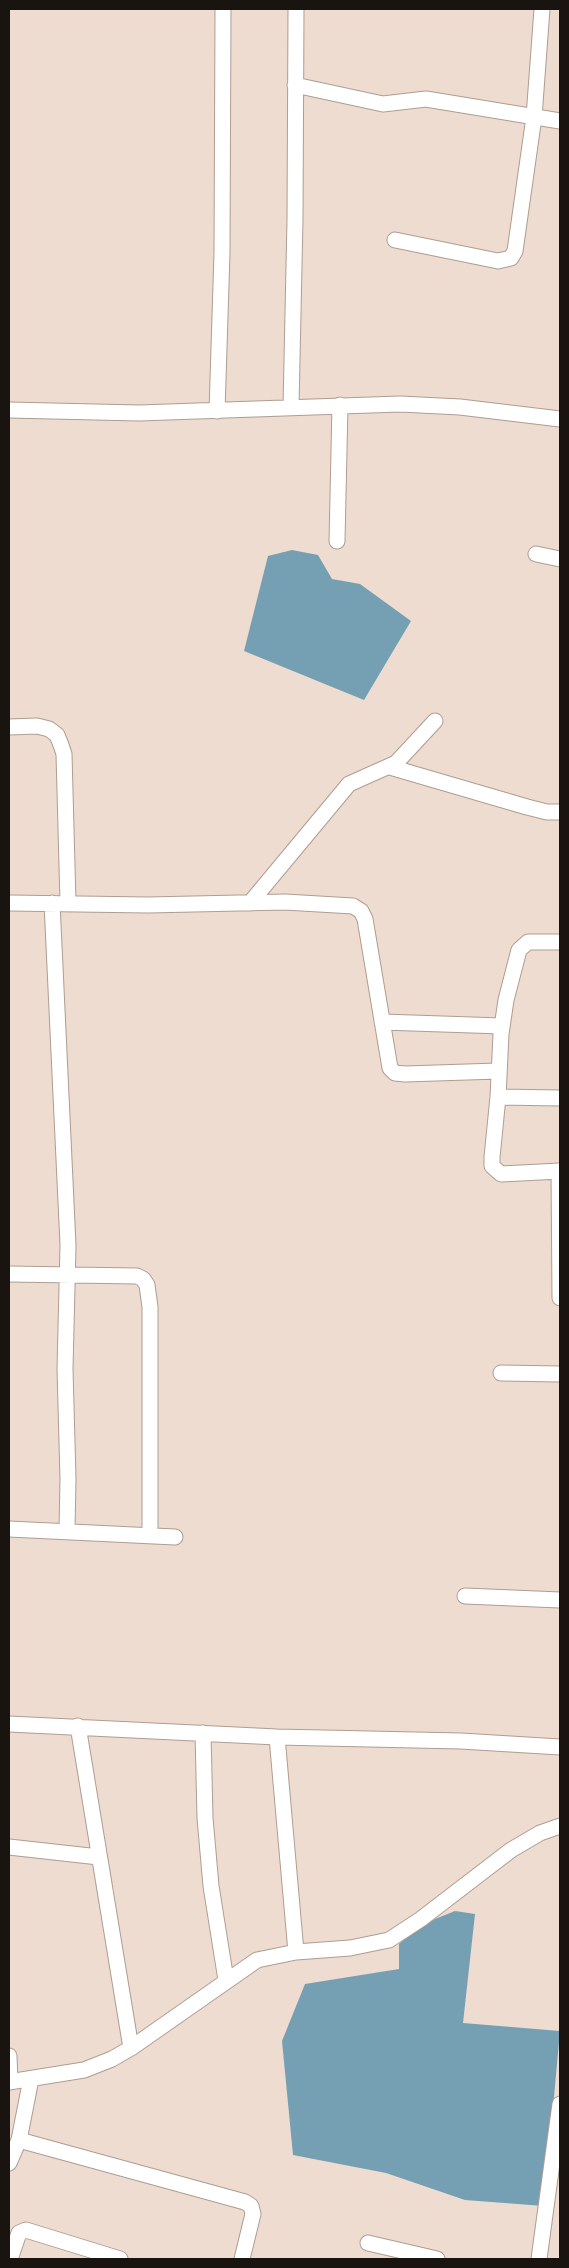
<!DOCTYPE html>
<style>
body{margin:0}
#map{position:relative;width:569px;height:2268px;overflow:hidden;background:#eedcd0;font-family:Lora,serif}
canvas{display:block}
.frame{position:absolute;inset:0;border:10px solid #1a1410;pointer-events:none}
</style>
<div id="map">
<canvas width="569" height="2268"></canvas>
<div class="frame"></div>
</div>
<script>
const context = document.querySelector('canvas').getContext('2d');
context.lineJoin = 'round';
function fill(path, color) { context.fillStyle = color; context.fill(path, 'evenodd'); }
const toPath = rows => new Path2D(rows.map(r => 'M' + r).join(''));
function stroke(path, color, width, dash) { context.strokeStyle = color; context.lineWidth = width; context.lineCap = dash ? 'butt' : 'round'; context.setLineDash(dash || []); context.stroke(path); }
fill(toPath([
 [292,550,318,555,332,579,360,584,411,621,364,700,244,651,268,556],
 [455,1911,475,1914,463,2023,560,2031,544,2206,465,2200,386,2173,293,2155,282,2041,305,1984,399,1969,399,1944,420,1925]
]), '#759fb3');
const street = toPath([
 [295,85,383,104,426,99,560,121],
 [395,240,498,261,511,258,515,251,534,117,542,9],
 [291,407,295,219,296,9],
 [9,410,139,413,400,404,460,407,560,419],
 [217,411,222,253,223,9],
 [337,541,340,405],
 [536,554,560,559],
 [9,727,37,726,49,729,57,735,61,745,64,754,68,903],
 [390,767,527,807,547,812,560,812],
 [9,903,148,905,285,902,353,906,361,911,365,919,390,1068,395,1073,405,1074,498,1071],
 [52,903,68,1245,65,1369,68,1479,67,1530],
 [250,903,349,784,396,763,435,721],
 [560,942,528,942,519,950,506,1000,501,1034,498,1097,492,1157,492,1166,501,1174,560,1171],
 [382,1022,502,1026],
 [498,1097,560,1098],
 [559,1171,560,1298],
 [9,1274,137,1276,143,1279,147,1285,150,1307,150,1535],
 [501,1373,560,1374],
 [9,1529,175,1537],
 [465,1596,560,1600],
 [9,1724,277,1737,461,1741,560,1747],
 [78,1726,131,2048],
 [203,1733,205,1818,211,1886,226,1980],
 [277,1737,296,1952],
 [9,1847,99,1857],
 [9,2056,10,2082],
 [9,2082,84,2070,112,2059,131,2048,257,1960,296,1952,350,1948,389,1940,421,1919,511,1850,540,1833,560,1826],
 [19,2140,245,2202,251,2206,253,2214,242,2259],
 [9,2163,19,2140,31,2079],
 [368,2243,437,2259],
 [10,2259,19,2233,26,2230,120,2259],
 [539,2259,560,2104]
]);
stroke(street, '#ae9d92', 17);
stroke(street, '#fff', 15);
</script>
